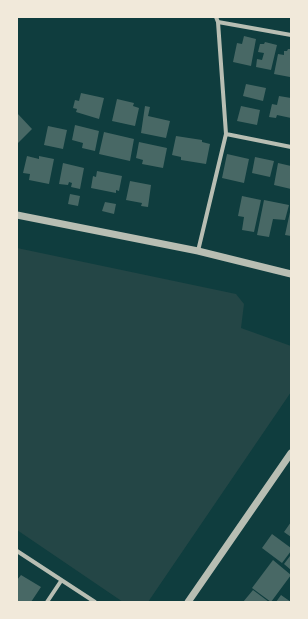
<!DOCTYPE html>
<style>
body{margin:0}
#map{position:relative;width:308px;height:619px;overflow:hidden;background:#0f3d3e;font-family:Lato,sans-serif}
canvas{display:block}
.frame{position:absolute;inset:0;border:18px solid #f1e9da;pointer-events:none}
</style>
<div id="map">
<canvas width="308" height="619"></canvas>
<div class="frame"></div>
</div>
<script>
const context = document.querySelector('canvas').getContext('2d');
context.lineJoin = 'round';
function fill(path, color) { context.fillStyle = color; context.fill(path, 'evenodd'); }
const toPath = rows => new Path2D(rows.map(r => 'M' + r).join(''));
function stroke(path, color, width, dash) { context.strokeStyle = color; context.lineWidth = width; context.lineCap = dash ? 'butt' : 'round'; context.setLineDash(dash || []); context.stroke(path); }
fill(toPath([
 [17,248,236,294,244,304,241,328,291,346,291,392,148,602,123,602,17,530]
]), '#244646');
fill(toPath([
 [244,36,256,39,251,66,233,62,237,43,242,44],
 [265,42,277,45,271,70,256,67,257,59,262,60,264,53,258,52,260,44,264,44],
 [288,49,291,49,290,77,274,74,278,54,284,55,284,51,287,51],
 [246,84,266,88,263,101,243,96],
 [81,93,104,98,99,119,76,112,77,109,73,108,75,100,79,101],
 [279,96,291,98,291,118,277,115,276,118,269,117,272,104,277,105],
 [117,99,134,103,133,106,139,108,135,126,112,121],
 [145,106,150,107,148,116,170,121,166,138,141,133],
 [241,106,260,110,257,125,237,121],
 [17,113,32,129,17,144],
 [75,125,99,131,95,151,82,148,83,143,72,140],
 [48,126,67,130,63,149,44,145],
 [104,132,134,139,130,161,99,154],
 [176,136,202,140,202,142,210,144,206,164,181,160,181,157,172,155],
 [139,142,167,148,163,168,142,164,143,160,136,158],
 [227,154,249,159,244,183,222,178],
 [27,156,39,159,39,156,54,159,49,184,29,180,30,174,23,173],
 [255,157,274,161,270,177,252,173],
 [63,163,84,168,80,189,71,187,72,183,69,182,68,185,59,184],
 [278,163,291,166,291,189,274,185],
 [97,171,122,176,119,191,116,190,116,193,91,188,93,176,96,177],
 [130,181,151,185,148,207,141,206,142,203,126,200],
 [70,194,80,196,78,206,68,204],
 [242,196,261,200,254,232,242,230,244,217,238,216],
 [264,200,289,205,285,220,273,219,269,237,257,235],
 [105,202,116,204,114,214,102,211],
 [290,212,291,212,291,236,285,235],
 [291,522,291,537,284,532],
 [272,534,291,548,291,551,282,563,262,548],
 [290,556,291,557,291,570,284,564],
 [273,560,291,575,271,602,252,588],
 [21,575,41,587,31,602,17,602,17,580],
 [253,590,269,602,243,602],
 [281,595,291,602,276,602]
]), '#486865');
stroke(toPath([
 [218,22,291,35],
 [226,134,291,147],
 [198,251,226,134,218,22,216,17],
 [17,551,95,602],
 [47,602,61,581]
]), '#b8beb3', 4);
stroke(toPath([
 [17,215,198,251,291,274],
 [188,602,291,453]
]), '#b8beb3', 7);
</script>
